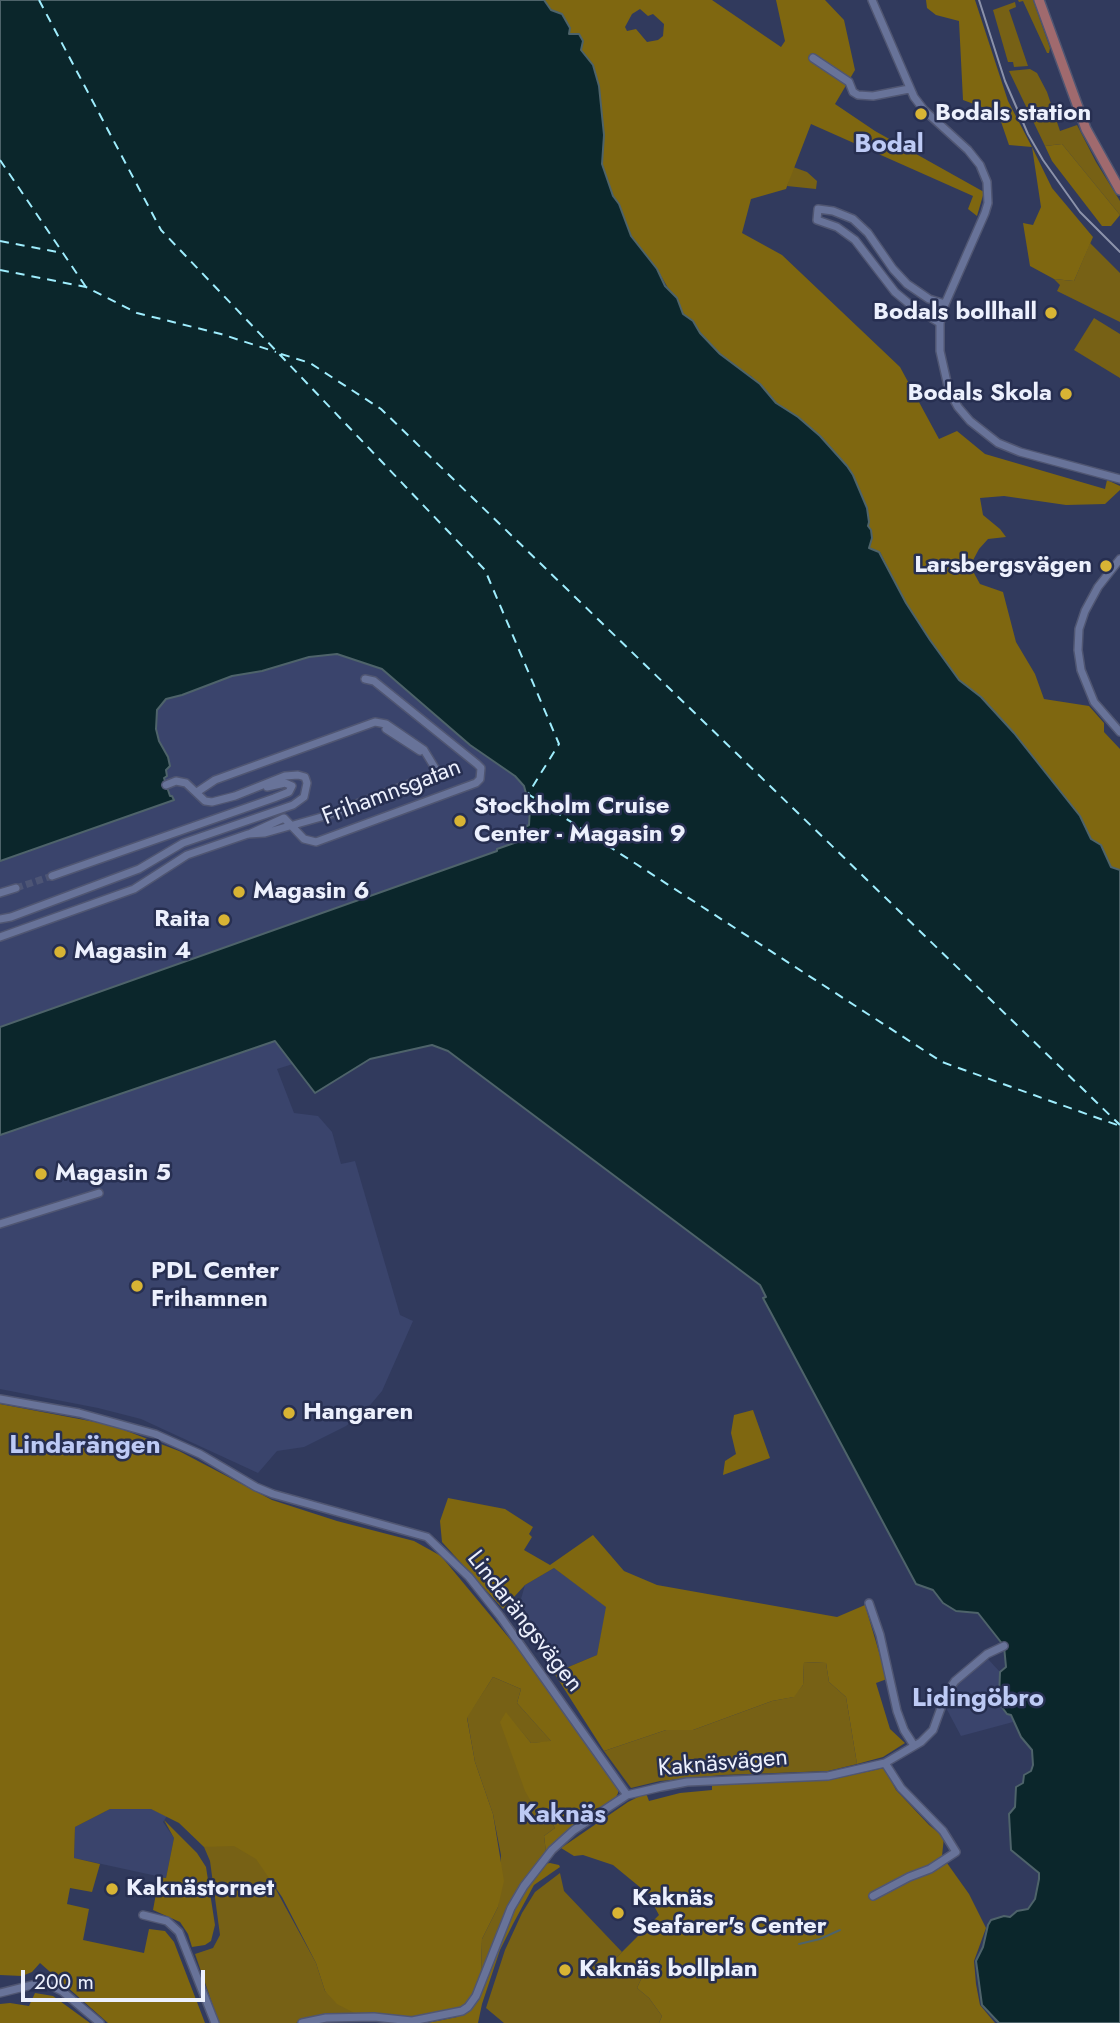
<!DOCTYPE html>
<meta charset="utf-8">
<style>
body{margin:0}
#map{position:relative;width:1120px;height:2023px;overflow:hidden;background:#313a5d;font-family:Jost,sans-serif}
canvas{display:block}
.scale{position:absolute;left:21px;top:1970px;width:184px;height:32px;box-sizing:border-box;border:4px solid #ecf0fd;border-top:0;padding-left:9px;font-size:21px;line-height:24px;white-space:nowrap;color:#ecf0fd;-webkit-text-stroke:5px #272f51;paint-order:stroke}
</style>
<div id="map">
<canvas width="1120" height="2023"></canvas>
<div class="scale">200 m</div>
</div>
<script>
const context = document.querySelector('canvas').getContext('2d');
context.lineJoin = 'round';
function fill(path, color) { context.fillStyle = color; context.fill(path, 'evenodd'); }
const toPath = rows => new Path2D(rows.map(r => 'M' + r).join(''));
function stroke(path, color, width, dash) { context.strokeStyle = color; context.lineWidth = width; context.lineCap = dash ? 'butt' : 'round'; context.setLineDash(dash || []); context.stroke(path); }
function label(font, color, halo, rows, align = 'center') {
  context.font = font + ' Jost,sans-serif'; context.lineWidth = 5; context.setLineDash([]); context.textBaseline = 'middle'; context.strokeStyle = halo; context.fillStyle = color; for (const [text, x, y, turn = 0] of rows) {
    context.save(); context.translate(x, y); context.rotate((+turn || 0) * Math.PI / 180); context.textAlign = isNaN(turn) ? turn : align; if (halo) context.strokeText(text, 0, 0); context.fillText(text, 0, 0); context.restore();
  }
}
fill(toPath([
 [337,654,382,669,470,745,515,776,524,786,530,807,529,825,525,827,517,842,498,849,498,851,0,1027,0,861,174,800,170,797,163,777,170,766,168,757,159,741,156,729,157,710,166,699,182,695,232,676,262,671,309,657],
 [275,1041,293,1064,277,1069,294,1113,318,1116,332,1132,341,1164,355,1161,400,1315,413,1321,382,1391,366,1410,346,1426,304,1447,277,1451,258,1473,141,1419,98,1408,0,1389,0,1135],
 [554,1568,607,1607,597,1655,554,1673,517,1613,525,1585],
 [987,1658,1000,1672,1001,1706,1007,1714,1011,1715,1013,1722,961,1736,944,1704,955,1686],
 [110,1809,151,1809,167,1816,163,1822,174,1838,166,1878,74,1858,75,1827]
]), '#3a446c');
fill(toPath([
 [1018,0,1033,0,1050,48,1049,53,1047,53,1023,1,1019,2],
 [1015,2,1016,7,1009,10,1028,66,1014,67,1013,62,1008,62,993,10],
 [1030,69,1037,73,1047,92,1060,131,1077,125,1096,162,1120,201,1120,215,1062,144,1045,146,1009,71],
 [793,167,807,172,817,181,816,189,787,186],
 [1090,243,1120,273,1120,322,1057,291,1060,285,1054,279,1074,281],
 [1094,318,1120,334,1120,378,1074,350],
 [804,1662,826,1663,829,1682,846,1697,857,1764,828,1771,722,1775,660,1781,631,1788,604,1751,666,1730,693,1730,772,1701,793,1697,803,1685],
 [493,1677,521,1689,517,1703,552,1742,531,1743,506,1713,537,1812,551,1821,555,1828,544,1836,546,1852,522,1883,499,1928,481,1973,482,1939,498,1907,501,1855,493,1814,475,1762,467,1717],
 [251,1836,274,1886,316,1963,325,1991,358,2015,306,2019,296,2023,219,2023,195,1954,213,1948,220,1935,210,1861,204,1847],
 [560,1873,564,1891,622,1952,613,1961,644,1973,637,1988,649,1998,662,2016,659,2023,504,2023,486,2008,505,1950,522,1913,535,1892]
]), '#776115');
fill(toPath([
 [544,0,712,0,781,47,785,41,776,0,825,0,844,20,855,70,835,104,875,131,984,192,977,216,968,209,973,196,811,124,786,189,751,199,742,233,782,255,900,367,939,439,957,431,985,454,1105,489,1107,480,1120,486,1120,490,1105,504,1066,505,1004,496,980,498,983,515,1000,529,1006,537,988,539,979,549,970,566,980,584,1003,592,1016,642,1035,674,1044,699,1089,706,1104,723,1104,732,1120,749,1120,870,1111,867,1101,845,1091,839,1080,816,1014,733,981,697,959,680,930,640,906,603,880,552,869,548,867,508,853,475,847,466,820,436,798,417,776,403,751,376,741,371,720,354,700,333,693,321,683,314,657,269,631,236,619,204,613,196,602,164,599,86,593,65,569,34,556,12,551,10],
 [640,9,648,16,653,14,664,24,663,36,658,40,647,42,636,29,627,31,625,27,632,14],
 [926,0,975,0,1008,101,1032,147,1052,188,1093,237,1074,281,1054,279,1030,266,1023,223,1033,225,1041,207,1032,147,1009,145,998,113,963,100,959,21,936,15,927,8],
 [1062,144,1120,215,1111,226,1102,226,1052,161,1045,146],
 [0,1404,111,1425,179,1451,272,1500,337,1521,414,1541,441,1556,534,1668,618,1787,618,1793,615,1799,546,1852,544,1836,555,1828,551,1821,537,1812,525,1791,500,1722,506,1712,531,1743,551,1741,517,1703,521,1689,493,1677,467,1718,475,1762,493,1814,504,1881,498,1907,482,1939,481,1973,469,2003,453,2011,431,2017,400,2018,388,2014,358,2015,337,2004,325,1991,316,1963,282,1897,256,1859,234,1846,204,1847,179,1823,151,1809,110,1809,75,1827,74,1858,100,1864,92,1892,70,1888,67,1904,89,1909,83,1940,144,1953,149,1929,165,1931,174,1942,205,2023,108,2023,40,1963,32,1972,22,1976,0,1975],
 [753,1410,770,1458,723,1475,725,1461,736,1454,731,1433,734,1415],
 [448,1498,505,1509,533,1527,529,1534,532,1537,524,1550,550,1565,593,1535,624,1571,657,1585,837,1617,865,1605,887,1679,876,1683,890,1729,905,1743,883,1757,857,1764,846,1697,829,1682,826,1663,804,1662,803,1685,794,1697,772,1701,693,1730,666,1730,604,1751,554,1673,597,1655,606,1607,554,1568,525,1585,503,1609,442,1542,440,1521],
 [884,1768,896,1790,929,1825,944,1837,942,1856,969,1894,986,1928,974,1961,976,1984,980,2005,995,2023,659,2023,662,2016,649,1998,637,1988,644,1973,613,1961,659,1915,647,1893,613,1865,583,1855,574,1856,561,1848,628,1802,646,1793,649,1801,680,1793,712,1790,712,1785,829,1780],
 [164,1820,197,1853,206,1867,215,1925,211,1941,205,1945,192,1947,188,1934,180,1922,153,1910,159,1877,166,1878,174,1838],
 [550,1863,559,1865,560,1867,534,1885,513,1924,500,1950,482,2004,478,2023,427,2023,457,2017,472,2008,479,1998,504,1932,521,1897,544,1864],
 [35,1993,53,1996,90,2023,0,2023,0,2004,10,2003,29,2006]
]), '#7f6710');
const water = toPath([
 [0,0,544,0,551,10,562,14,570,28,569,34,579,34,583,41,581,50,593,65,599,86,604,135,602,164,613,196,619,204,631,236,657,269,665,286,677,298,683,314,693,321,700,333,720,354,760,384,776,403,798,417,820,436,847,466,853,475,867,508,869,522,868,526,871,530,872,538,869,548,879,552,906,603,930,640,959,680,981,697,1014,733,1080,816,1091,839,1101,845,1111,867,1120,870,1120,2023,999,2023,982,2005,976,1961,983,1947,988,1925,991,1920,1004,1916,1010,1917,1017,1911,1028,1909,1035,1899,1039,1879,1039,1873,1011,1850,1009,1814,1015,1807,1016,1787,1023,1783,1024,1775,1031,1771,1033,1765,1032,1750,1021,1737,1011,1715,1007,1714,1001,1706,999,1698,1000,1672,1006,1667,1004,1646,978,1613,956,1611,943,1603,933,1590,916,1584,763,1298,766,1297,760,1285,448,1051,432,1045,370,1059,315,1093,275,1041,0,1135,0,1027,497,851,497,849,517,842,525,827,529,825,530,808,524,786,515,776,470,745,382,669,337,654,309,657,262,671,232,676,182,695,166,699,157,710,156,729,159,741,168,757,170,766,166,770,167,776,164,778,170,796,172,796,174,800,0,861,0,0]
]);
fill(water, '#0b262b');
stroke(water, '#4e636a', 2);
stroke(toPath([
 [799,1944,820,1939,840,1930]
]), '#4e636a', 2);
stroke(toPath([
 [39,0,161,230,485,570,559,744,528,794,942,1062,1120,1126],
 [0,160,86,287],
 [0,241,63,253],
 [0,270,86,287,137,313,221,334,276,352],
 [281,354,310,363,381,409,1120,1125]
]), '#9fedfd', 2, [9, 7]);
stroke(toPath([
 [16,888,52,876]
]), '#4d5575', 7, [7, 3.5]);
const minor = toPath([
 [872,0,914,97,924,110,968,150,980,165,987,182,988,203,985,213,945,304,940,323,940,351,949,391,958,407,970,421,998,443,1020,452,1120,479],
 [813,58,849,82,853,92,858,95,873,96,909,89],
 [940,323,913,307,895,292,855,240,837,227,817,220,818,209,833,211,853,219,868,233,893,269,907,284,929,299,945,304],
 [1120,559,1098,587,1085,611,1079,629,1078,650,1081,670,1094,702,1120,732],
 [386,729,420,751],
 [249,834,284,818,304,839,316,842,476,783,480,779,481,768,477,764,374,681,365,679],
 [52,876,274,798,289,792,292,786,285,783,267,787],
 [0,893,16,888],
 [0,919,11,917,139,869,183,843,293,805,304,797,307,783,305,777,298,775,285,776,235,796,212,802,205,801,186,783,176,781,166,785],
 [0,937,134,889,187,855,248,834,265,833,325,816,430,776,434,773,435,768,424,750,386,724,375,722,215,780,197,792],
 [0,1224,99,1193],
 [0,1399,79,1413,155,1434,200,1454,256,1487,273,1494,427,1537,469,1577,500,1616,627,1795],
 [869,1603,880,1635,897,1711,904,1730,913,1744],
 [873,1896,909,1877,930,1869,956,1852,943,1831,901,1788,885,1763],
 [143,1915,167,1921,179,1932,215,2023],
 [0,1993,36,1984,50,1985,62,1991,100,2023],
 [302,2023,326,2018,374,2017,412,2021,462,2011,468,2007,476,1996,511,1908,524,1886,552,1850,574,1830,627,1795,661,1787,687,1782,828,1776,885,1763,921,1742,933,1730,946,1694,955,1681,987,1654,1004,1646]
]);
const major = toPath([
 [1039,0,1086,129,1120,190]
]);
stroke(minor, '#505672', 10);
stroke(major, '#505672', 12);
stroke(minor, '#687399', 7);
stroke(major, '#a06a6e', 9);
stroke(toPath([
 [979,0,1005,81,1028,134,1043,160,1080,212,1120,252]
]), '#8b92aa', 2);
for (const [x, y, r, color] of [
 [921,114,7,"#d8b434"],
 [1051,313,7,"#d8b434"],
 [1066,394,7,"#d8b434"],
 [1106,566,7,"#d8b434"],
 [460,821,7,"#d8b434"],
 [239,892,7,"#d8b434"],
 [224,920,7,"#d8b434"],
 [60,952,7,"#d8b434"],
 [41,1174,7,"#d8b434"],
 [137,1286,7,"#d8b434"],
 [289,1413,7,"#d8b434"],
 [112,1889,7,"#d8b434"],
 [618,1913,7,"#d8b434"],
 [565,1970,7,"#d8b434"]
]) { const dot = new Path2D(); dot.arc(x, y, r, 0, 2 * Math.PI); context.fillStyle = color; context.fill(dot); stroke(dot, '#272f51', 2.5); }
label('bold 24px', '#ecf0fd', '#272f51', [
 ["Bodals station",935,114],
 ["Bodals bollhall",1037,313,"right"],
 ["Bodals Skola",1052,394,"right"],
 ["Larsbergsvägen",1092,566,"right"],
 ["Stockholm Cruise",474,807],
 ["Center - Magasin 9",474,835],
 ["Magasin 6",253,892],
 ["Raita",210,920,"right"],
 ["Magasin 4",74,952],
 ["Magasin 5",55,1174],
 ["PDL Center",151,1272],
 ["Frihamnen",151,1300],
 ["Hangaren",303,1413],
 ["Kaknästornet",126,1889],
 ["Kaknäs",632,1899],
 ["Seafarer's Center",632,1927],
 ["Kaknäs bollplan",579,1970]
], 'left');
label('24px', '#ecf0fd', '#272f51', [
 ["Frihamnsgatan",392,793,-21],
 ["Lindarängsvägen",524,1622,52],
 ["Kaknäsvägen",723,1764,-5]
]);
label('bold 26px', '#bdcaf5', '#272f51', [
 ["Bodal",889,146],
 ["Lindarängen",85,1447],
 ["Lidingöbro",978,1700],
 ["Kaknäs",562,1816]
]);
</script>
